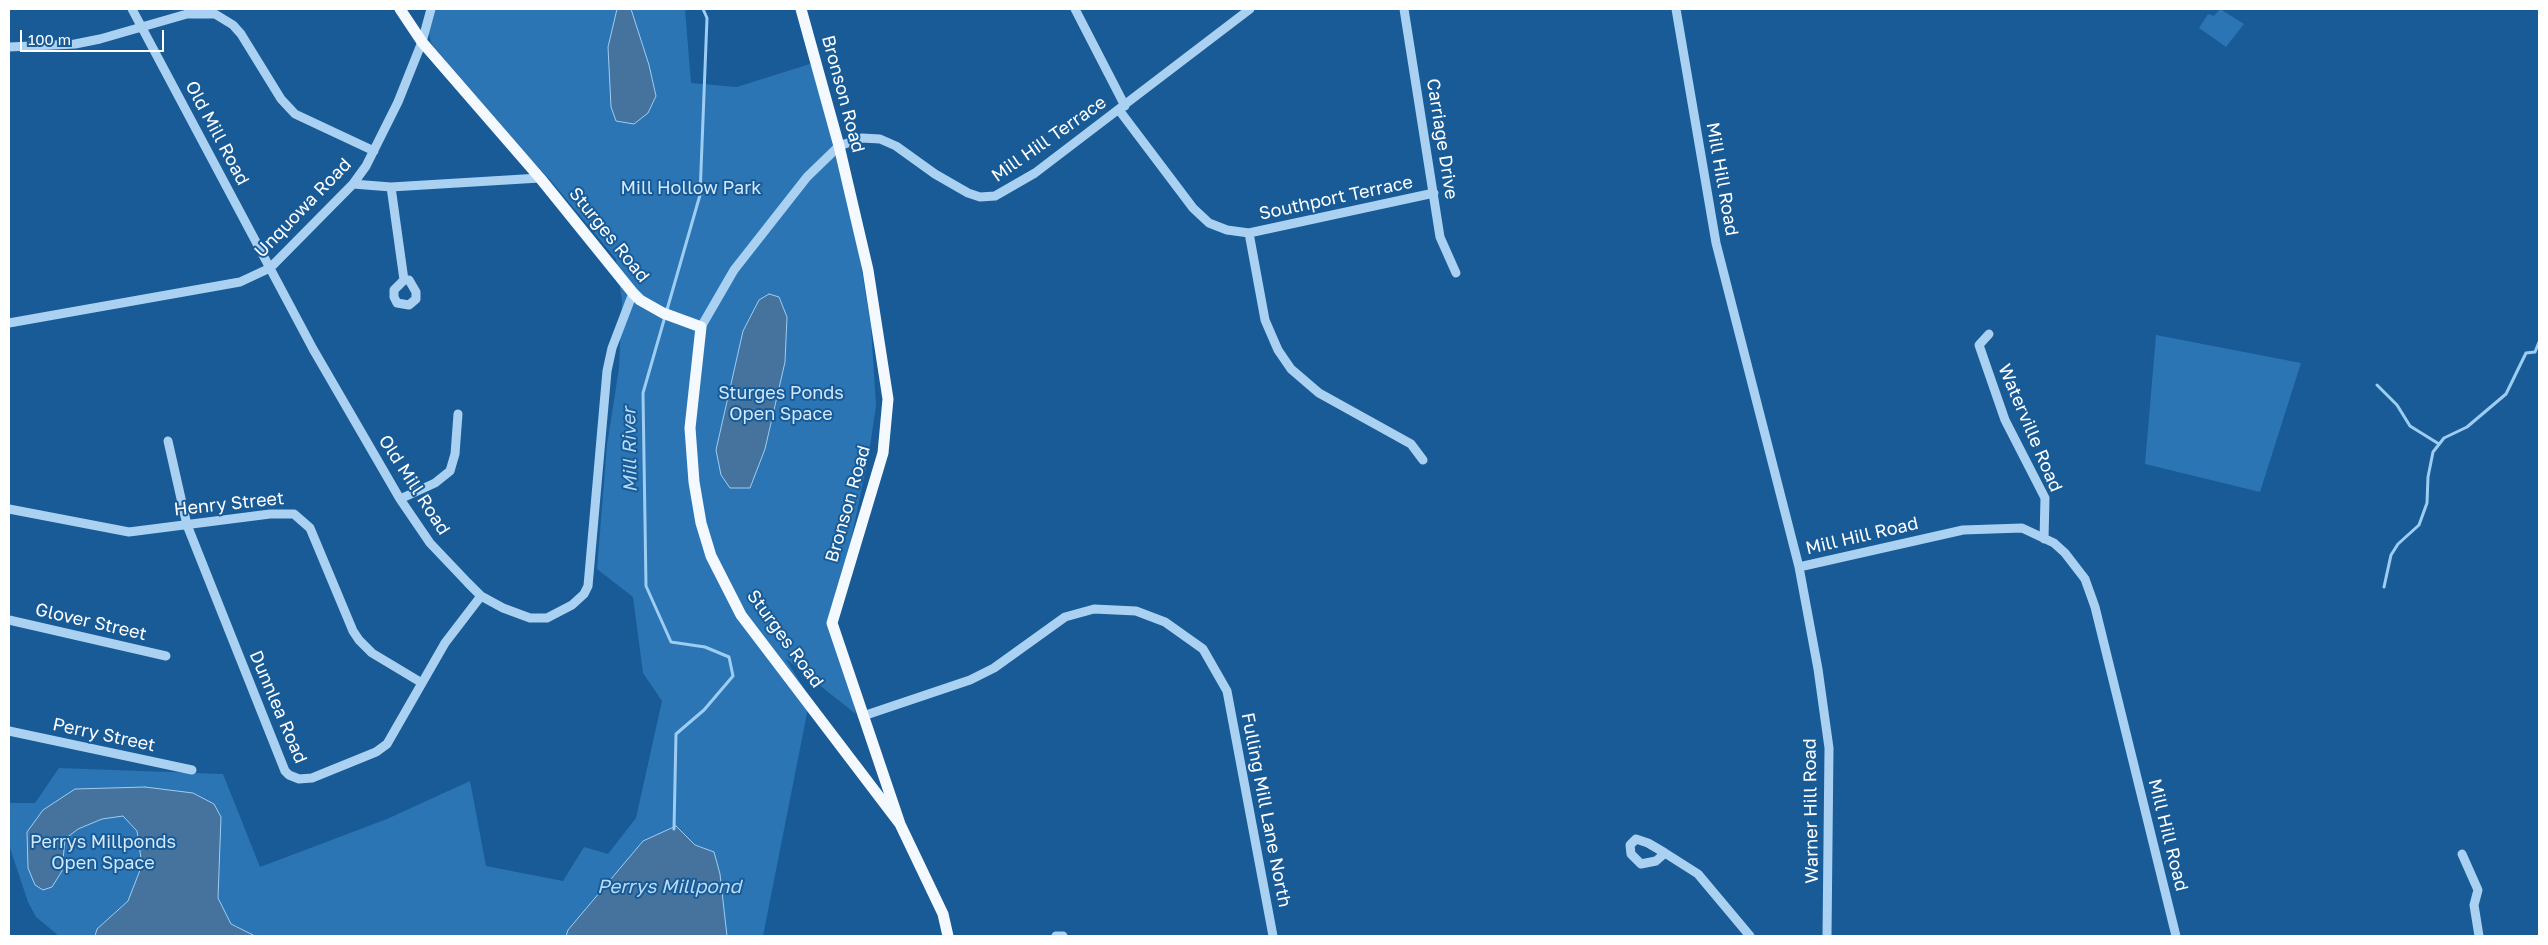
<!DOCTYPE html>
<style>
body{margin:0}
#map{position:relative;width:2548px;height:945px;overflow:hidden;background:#185b96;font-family:"Golos Text",sans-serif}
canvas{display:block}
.frame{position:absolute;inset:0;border:10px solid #fff;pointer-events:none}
.scale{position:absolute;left:20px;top:30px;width:144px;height:22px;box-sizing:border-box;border:2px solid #fff;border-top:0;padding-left:6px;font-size:15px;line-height:18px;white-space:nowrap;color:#fff;-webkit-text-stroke:4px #185b96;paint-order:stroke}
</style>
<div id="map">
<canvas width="2548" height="945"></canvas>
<div class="frame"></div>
<div class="scale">100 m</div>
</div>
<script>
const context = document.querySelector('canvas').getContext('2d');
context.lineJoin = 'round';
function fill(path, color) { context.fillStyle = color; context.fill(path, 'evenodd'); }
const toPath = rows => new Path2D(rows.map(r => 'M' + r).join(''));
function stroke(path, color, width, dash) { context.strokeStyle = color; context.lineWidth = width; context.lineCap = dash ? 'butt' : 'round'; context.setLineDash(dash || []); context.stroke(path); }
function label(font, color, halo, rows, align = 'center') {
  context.font = font + ' "Golos Text",sans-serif'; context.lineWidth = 4; context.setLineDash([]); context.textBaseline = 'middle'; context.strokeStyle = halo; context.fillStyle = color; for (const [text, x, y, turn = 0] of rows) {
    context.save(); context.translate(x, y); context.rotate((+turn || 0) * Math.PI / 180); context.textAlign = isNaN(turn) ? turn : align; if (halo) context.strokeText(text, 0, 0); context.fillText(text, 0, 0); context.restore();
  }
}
fill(toPath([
 [434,9,685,9,691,83,737,87,813,63,857,241,871,327,876,406,869,453,834,623,856,714,785,658,810,698,763,936,59,936,36,917,28,902,9,845,9,803,35,803,59,768,223,774,260,867,387,819,470,781,486,866,563,881,584,847,608,854,636,818,662,701,643,673,633,597,597,569,607,445,619,368,622,301,616,259,552,182,496,122,431,43,429,33],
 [2220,9,2244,24,2226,47,2199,28,2208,14,2214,16],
 [2156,335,2301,363,2260,492,2145,464]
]), '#2b75b5');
const water = toPath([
 [617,9,631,9,649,65,656,96,648,113,634,124,616,121,611,107,608,47,617,9],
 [769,294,779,297,787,317,785,362,765,449,750,488,730,488,721,475,716,450,743,331,759,300,769,294],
 [145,787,193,793,214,804,221,817,218,898,231,924,255,936,95,936,97,929,128,901,142,865,137,831,123,816,102,819,78,829,65,839,62,871,52,887,43,890,35,885,28,868,27,832,43,810,75,789,145,787],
 [676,826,695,845,714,852,720,874,727,936,566,936,568,930,643,841,676,826]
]);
fill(water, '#45739e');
stroke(water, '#9dcdf3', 1);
stroke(toPath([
 [2377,385,2397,405,2410,426,2439,444],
 [2384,587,2391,555,2398,544,2419,525,2427,503,2428,477,2433,452,2444,438,2467,427,2506,394,2526,353,2535,352,2539,342],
 [674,829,676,734,704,710,733,676,729,657,705,647,671,642,646,586,643,393,700,195,707,18,703,9]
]), '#9dcdf3', 3);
stroke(toPath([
 [132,9,313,349,400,499,430,543,468,583,481,596,503,608,530,618,547,618,572,605,584,594,588,586,607,371,612,348,633,293],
 [1075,9,1125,106],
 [1404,9,1440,237,1456,273],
 [1676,9,1716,243,1799,567,1818,669,1829,748,1827,936],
 [9,47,75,44,100,39,187,14,215,14,233,25,241,34,281,99,295,114,374,151],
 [1119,110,1193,208,1209,223,1227,230,1249,233,1434,193],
 [353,184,391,187,540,178],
 [391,187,404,280,394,290,394,297,397,303,409,305,416,299,416,292,409,280,404,280],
 [1249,233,1265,320,1278,350,1291,369,1319,393,1411,444,1423,460],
 [9,323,240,282,270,268,353,184,366,166,398,102,422,42,431,9],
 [701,327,734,270,807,177,839,146,862,138,880,139,896,146,935,174,968,193,980,197,995,196,1035,173,1250,9],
 [1989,334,1979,345,2005,420,2045,498,2044,539],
 [168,441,187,525,285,771,289,775,299,779,312,778,376,752,387,744,445,643,481,596],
 [400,499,435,483,450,471,455,454,458,414],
 [9,509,129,532,270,514,294,514,310,528,353,631,359,640,372,653,422,683],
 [1799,567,1963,530,2022,528,2054,543,2065,553,2085,579,2095,607,2176,936],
 [9,620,166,656],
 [863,716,970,680,994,668,1065,617,1094,609,1136,611,1165,622,1203,649,1227,691,1273,936],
 [9,731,192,770],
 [1665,853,1656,861,1641,864,1631,854,1630,845,1636,839,1648,843,1665,853,1698,874,1750,936],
 [2462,854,2478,890,2474,905,2479,936],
 [1056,936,1063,936]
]), '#aad1f1', 9);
stroke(toPath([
 [400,9,422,42,540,178,633,293,640,300,663,313,701,327,690,428,694,482,701,523,711,556,741,615,900,824],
 [801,9,839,146,868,270,888,399,883,453,832,623,900,824,943,914,948,936]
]), '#f4f9ff', 11);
label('18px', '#fff', '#185b96', [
 ["Bronson Road",843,94,75],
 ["Old Mill Road",217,133,62],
 ["Mill Hill Terrace",1049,139,-35],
 ["Carriage Drive",1442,139,81],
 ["Mill Hill Road",1722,179,80],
 ["Southport Terrace",1336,198,-12],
 ["Unquowa Road",303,208,-46],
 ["Sturges Road",609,235,51],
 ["Waterville Road",2030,428,67],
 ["Old Mill Road",414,485,57],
 ["Henry Street",229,504,-6],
 ["Bronson Road",848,504,-74],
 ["Mill Hill Road",1862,536,-13],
 ["Glover Street",91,622,13],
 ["Sturges Road",785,639,54],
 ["Dunnlea Road",278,707,67],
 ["Perry Street",104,735,12],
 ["Fulling Mill Lane North",1266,810,79],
 ["Warner Hill Road",1811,811,-91],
 ["Mill Hill Road",2168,835,76]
]);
label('18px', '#d2e8fc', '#185b96', [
 ["Mill Hollow Park",691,188],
 ["Sturges Ponds",781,393],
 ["Open Space",781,414],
 ["Perrys Millponds",103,842],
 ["Open Space",103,863]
]);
label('italic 19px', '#b7daf7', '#185b96', [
 ["Mill River",630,450,-91],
 ["Perrys Millpond",669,887]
]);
</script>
